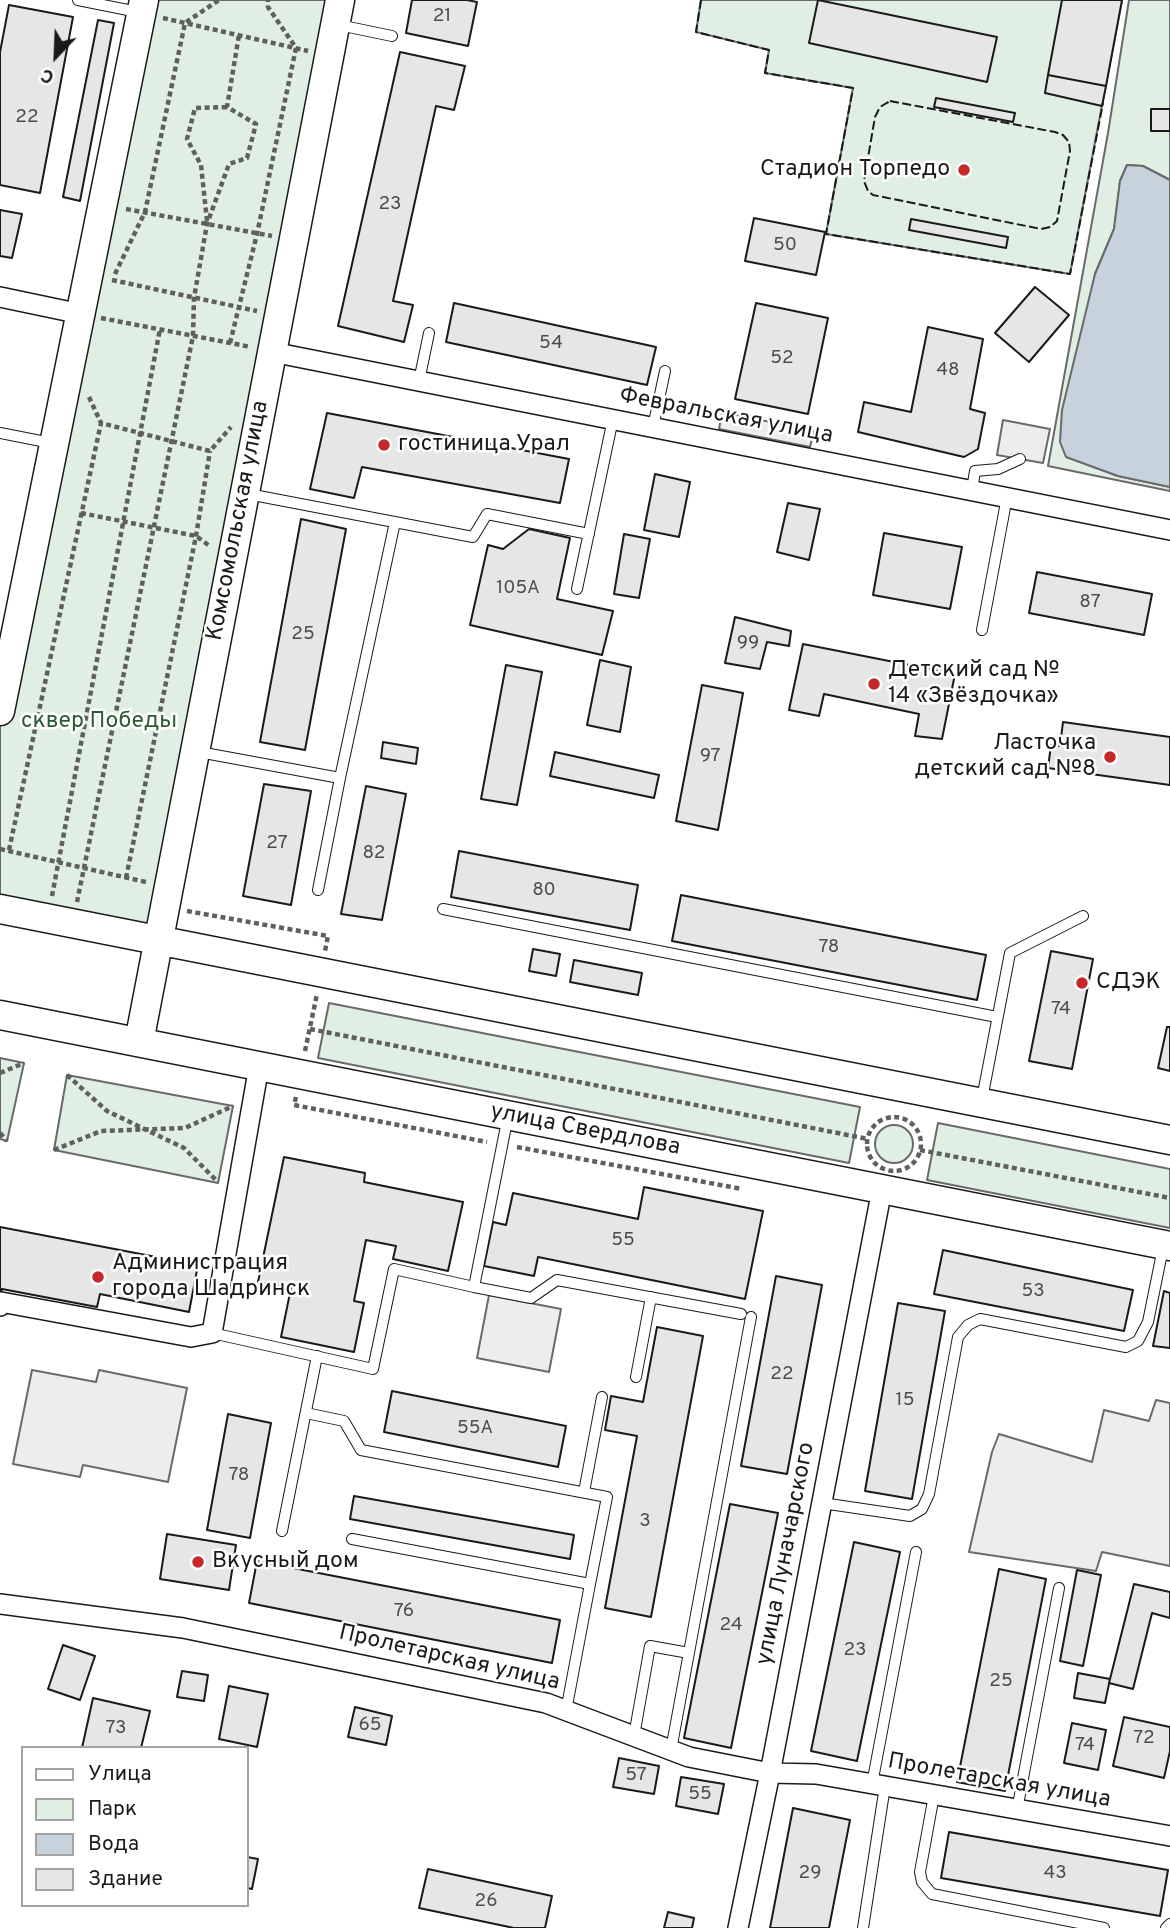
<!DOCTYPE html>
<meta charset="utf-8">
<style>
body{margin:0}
#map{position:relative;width:1170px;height:1928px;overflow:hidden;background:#fff;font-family:Overpass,sans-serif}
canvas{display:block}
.legend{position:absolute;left:21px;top:1746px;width:228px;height:161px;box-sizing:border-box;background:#fff;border:2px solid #a3a3a3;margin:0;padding:9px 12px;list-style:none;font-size:21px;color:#1a1a1a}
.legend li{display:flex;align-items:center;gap:14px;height:35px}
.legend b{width:35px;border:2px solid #a3a3a3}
.north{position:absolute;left:21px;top:21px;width:70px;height:70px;-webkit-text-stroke:5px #fff;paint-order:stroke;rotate:203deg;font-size:19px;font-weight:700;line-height:28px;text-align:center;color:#1a1a1a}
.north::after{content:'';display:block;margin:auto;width:24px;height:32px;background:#1a1a1a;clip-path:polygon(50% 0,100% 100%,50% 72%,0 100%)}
</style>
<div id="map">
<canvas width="1170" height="1928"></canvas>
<ul class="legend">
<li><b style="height:9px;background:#fff"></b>Улица</li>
<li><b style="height:19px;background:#e0efe3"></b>Парк</li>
<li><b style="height:19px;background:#c6d2dc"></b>Вода</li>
<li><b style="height:19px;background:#e6e6e6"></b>Здание</li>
</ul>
<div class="north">С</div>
</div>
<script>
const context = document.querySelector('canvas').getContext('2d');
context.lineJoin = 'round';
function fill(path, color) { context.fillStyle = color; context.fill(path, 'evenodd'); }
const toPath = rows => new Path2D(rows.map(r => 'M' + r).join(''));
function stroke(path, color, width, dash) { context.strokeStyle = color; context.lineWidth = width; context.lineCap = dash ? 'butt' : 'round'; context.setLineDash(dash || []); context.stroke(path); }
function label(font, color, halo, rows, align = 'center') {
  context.font = font + ' Overpass,sans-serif'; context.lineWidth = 5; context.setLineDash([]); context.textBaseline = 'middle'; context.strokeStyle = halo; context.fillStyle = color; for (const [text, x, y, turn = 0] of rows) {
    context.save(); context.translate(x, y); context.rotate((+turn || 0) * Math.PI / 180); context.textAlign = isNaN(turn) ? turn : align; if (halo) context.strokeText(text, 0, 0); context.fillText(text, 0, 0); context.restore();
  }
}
const green = toPath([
 [144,0,340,0,158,940,0,909,0,713,144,0],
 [701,0,1122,0,1070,274,826,234,853,88,765,73,769,50,696,32,701,0],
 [1129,0,1170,0,1170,180,1143,166,1127,165,1120,181,1114,229,1095,274,1067,457,1118,476,1170,487,1170,491,1048,466,1108,133,1129,0],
 [329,1003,860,1107,849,1163,318,1058,329,1003],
 [0,1058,24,1063,7,1141,0,1139,0,1058],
 [67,1075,233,1106,218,1183,54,1150,67,1075],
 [938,1123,1170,1169,1170,1228,927,1180,938,1123],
 '875 1144a19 19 0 1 1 38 0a19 19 0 1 1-38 0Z'
]);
fill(green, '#e0efe3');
stroke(green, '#6a6a6a', 2);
const parking = toPath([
 [722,412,814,431,810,447,719,429,722,412],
 [1003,420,1050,429,1043,463,997,455,1003,420],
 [489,1295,561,1309,549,1372,477,1358,489,1295],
 [32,1370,96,1382,99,1370,187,1388,168,1482,83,1465,80,1477,13,1464,32,1370],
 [1156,1400,1170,1403,1170,1566,1102,1552,1096,1571,969,1552,992,1452,999,1434,1092,1462,1104,1410,1149,1421,1156,1400]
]);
fill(parking, '#ededed');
stroke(parking, '#6a6a6a', 2);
const water = toPath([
 [1127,165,1143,166,1170,180,1170,487,1118,476,1066,457,1060,442,1062,410,1095,274,1114,229,1120,181,1127,165]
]);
fill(water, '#c6d2dc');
stroke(water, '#6a6a6a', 2);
const building = toPath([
 [412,0,467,0,477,2,468,46,406,33,412,0],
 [818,0,997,37,987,82,809,43,818,0],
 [1062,0,1122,0,1106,86,1048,75,1062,0],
 [9,5,73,17,40,193,0,185,0,52,9,5],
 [98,20,114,23,80,201,63,197,98,20],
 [400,52,465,66,454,110,436,106,393,301,413,305,404,342,338,326,400,52],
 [1048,75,1106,86,1102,106,1045,93,1048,75],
 [936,98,1015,113,1013,122,934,107,936,98],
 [1151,109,1170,109,1170,131,1151,131,1151,109],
 [0,210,22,214,12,258,0,256,0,210],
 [754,218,825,232,816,275,745,261,754,218],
 [911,219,1008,237,1006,248,909,230,911,219],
 [1035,287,1069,315,1029,362,995,333,1035,287],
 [454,303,656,347,647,385,446,342,454,303],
 [756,303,828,318,808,414,735,399,756,303],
 [928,327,983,339,970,409,985,413,978,449,964,457,858,432,864,402,911,412,928,327],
 [327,413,569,459,560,503,362,467,354,498,310,489,327,413],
 [655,474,690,482,679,537,644,530,655,474],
 [788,503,820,509,809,560,777,552,788,503],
 [301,519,346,529,305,750,260,742,301,519],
 [529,529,570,538,557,599,613,611,602,655,470,625,488,545,503,549,529,529],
 [884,533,962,547,950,609,873,595,884,533],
 [624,534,650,539,639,598,614,594,624,534],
 [1037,572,1152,594,1144,635,1029,613,1037,572],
 [735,617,791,631,789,646,767,642,760,669,725,663,735,617],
 [803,644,955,674,942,739,915,736,919,714,824,694,819,716,789,710,803,644],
 [600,660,631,667,620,732,587,725,600,660],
 [506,665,542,672,517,805,481,799,506,665],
 [702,685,743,693,718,830,676,821,702,685],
 [1063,722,1170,737,1170,785,1048,768,1051,745,1060,746,1063,722],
 [383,742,418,748,416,764,381,758,383,742],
 [555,752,659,775,654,798,550,776,555,752],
 [264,784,311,791,291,905,243,896,264,784],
 [366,786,406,794,382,920,341,914,366,786],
 [459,851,638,885,630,930,451,897,459,851],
 [681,895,986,955,977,1000,672,941,681,895],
 [533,949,560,954,556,976,529,971,533,949],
 [1051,951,1093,959,1072,1069,1029,1061,1051,951],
 [574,960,642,973,638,995,570,982,574,960],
 [1167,1027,1170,1027,1170,1071,1158,1068,1167,1027],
 [284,1157,365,1173,364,1182,463,1202,448,1271,393,1259,396,1246,366,1240,354,1301,364,1303,354,1352,281,1337,291,1288,258,1282,284,1157],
 [644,1187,763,1211,745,1299,538,1257,534,1276,484,1266,493,1222,506,1225,513,1193,638,1219,644,1187],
 [0,1227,198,1265,189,1312,100,1294,97,1307,2,1289,0,1299,0,1227],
 [943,1250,1133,1290,1124,1331,934,1294,943,1250],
 [776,1276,822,1285,787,1474,741,1466,776,1276],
 [1164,1291,1170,1293,1170,1348,1153,1346,1164,1291],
 [898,1303,945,1311,912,1499,865,1491,898,1303],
 [657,1327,703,1336,651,1617,605,1608,637,1436,605,1430,611,1396,643,1402,657,1327],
 [392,1391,566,1426,558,1467,384,1432,392,1391],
 [228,1414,271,1423,250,1538,207,1530,228,1414],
 [354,1496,574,1535,570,1559,350,1519,354,1496],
 [730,1504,778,1513,731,1748,684,1738,730,1504],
 [167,1534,236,1545,229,1590,160,1579,167,1534],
 [854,1542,900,1552,857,1761,811,1751,854,1542],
 [257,1561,560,1620,552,1663,249,1603,257,1561],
 [999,1569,1046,1579,1005,1791,957,1782,999,1569],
 [1077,1570,1101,1575,1083,1666,1060,1661,1077,1570],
 [1134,1584,1170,1592,1170,1618,1152,1613,1133,1689,1109,1683,1134,1584],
 [63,1645,95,1656,80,1700,48,1689,63,1645],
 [182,1671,208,1675,204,1701,177,1697,182,1671],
 [1078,1673,1110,1679,1105,1703,1074,1698,1078,1673],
 [229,1686,268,1694,257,1747,219,1739,229,1686],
 [93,1698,150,1711,141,1748,82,1748,93,1698],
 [355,1707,392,1716,386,1745,348,1737,355,1707],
 [1124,1717,1170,1727,1170,1751,1164,1778,1113,1766,1124,1717],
 [1072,1723,1106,1730,1098,1770,1064,1763,1072,1723],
 [619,1758,659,1766,654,1794,613,1787,619,1758],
 [681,1777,724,1784,718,1814,676,1806,681,1777],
 [793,1808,850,1820,829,1928,770,1928,793,1808],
 [949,1832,1168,1870,1160,1916,941,1878,949,1832],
 [247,1857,258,1859,252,1889,247,1888,247,1857],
 [428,1869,552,1896,545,1928,514,1928,419,1908,428,1869],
 [668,1912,694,1918,692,1928,664,1928,668,1912]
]);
fill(building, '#e6e6e6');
stroke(building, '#1a1a1a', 2);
const lane = toPath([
 [78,0,138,12],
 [339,25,392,36],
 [419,381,429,333],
 [653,427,665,371],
 [0,433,51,443],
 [972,490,975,471,998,469,1020,459],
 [248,494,473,537,487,514,589,534],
 [577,589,613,419],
 [982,630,1007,497],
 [199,752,340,778,318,890],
 [340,778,395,522],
 [443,909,997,1017],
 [982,1099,1010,953,1083,916],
 [508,1116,474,1287,531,1298,557,1280,741,1314],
 [212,1333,373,1369,394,1269,474,1287],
 [636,1377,651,1297],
 [306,1413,344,1421,361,1450,607,1497,590,1584,352,1539],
 [584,1492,602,1397],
 [822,1503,910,1516,922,1509,929,1494,958,1337,968,1325,980,1319,1126,1347,1138,1341,1148,1322,1163,1248],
 [282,1531,317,1356],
 [566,1711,590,1584],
 [634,1736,650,1646,689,1653],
 [671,1750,751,1317],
 [872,1784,916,1552],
 [934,1795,920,1872,922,1882,932,1894,1104,1928],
 [1017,1810,1059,1588],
 [863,1928,885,1786],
 [1166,1928,1170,1924]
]);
const street = toPath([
 [0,297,81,314],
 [272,352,1170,530],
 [0,1306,1,1302,191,1337,212,1333,259,1066],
 [0,1604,183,1628,546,1703,689,1757,770,1773,816,1774,1170,1836],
 [738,1928,770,1773,882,1189]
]);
const secondary = toPath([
 [0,711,144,0],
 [0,909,1170,1140],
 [0,1015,1170,1246],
 [139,1042,340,0]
]);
stroke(lane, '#1a1a1a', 12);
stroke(street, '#1a1a1a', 22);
stroke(secondary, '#1a1a1a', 31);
stroke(toPath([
 [163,18,308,51],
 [126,209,272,236],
 [207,221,201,165,187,139,195,108,227,107],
 [115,274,145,212,185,23,219,0],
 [112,280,257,311],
 [101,318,251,347],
 [230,343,257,234,296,48,268,7,268,0],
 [89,397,101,423,210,451,231,427],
 [81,513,196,536,211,547],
 [0,849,146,882],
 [9,850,101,423],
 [126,878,196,536,210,451],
 [52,896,160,329],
 [77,902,193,336,194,298,207,224,229,164,247,158,256,124,227,107,239,35],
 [187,911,328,936,325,951],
 [310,1029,868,1139],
 [305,1051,317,994],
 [0,1073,24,1063],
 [67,1075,107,1111,184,1148,218,1182],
 [296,1097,294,1105,487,1142],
 '867 1144a27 27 0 1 1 54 0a27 27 0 1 1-54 0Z',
 [0,1133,7,1141],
 [517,1147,742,1189],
 [54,1150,101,1131,185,1128,233,1106],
 [920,1150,1170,1198]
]), '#5f5f5f', 4.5, [5, 3.5]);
stroke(lane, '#fff', 10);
stroke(street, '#fff', 19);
stroke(secondary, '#fff', 28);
stroke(toPath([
 [701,0,696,32,769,50,765,73,853,88,826,234,1070,274,1103,103],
 [890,101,1055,132,1063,135,1069,142,1070,151,1057,221,1050,227,1041,229,873,195,868,191,864,181,875,117,880,107,890,101]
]), '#1a1a1a', 2, [9, 3.5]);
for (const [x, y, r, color] of [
 [964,170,7,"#c62828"],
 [384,445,7,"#c62828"],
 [874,684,7,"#c62828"],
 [1110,757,7,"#c62828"],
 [1082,983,7,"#c62828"],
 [98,1277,7,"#c62828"],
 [198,1562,7,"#c62828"]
]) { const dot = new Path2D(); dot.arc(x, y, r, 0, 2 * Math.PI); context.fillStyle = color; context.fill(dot); stroke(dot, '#fff', 2.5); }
label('19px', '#4d4d4d', null, [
 ["21",442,17],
 ["22",27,118],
 ["23",390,205],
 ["50",785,246],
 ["54",551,344],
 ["52",782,359],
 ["48",948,371],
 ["105А",518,589],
 ["87",1090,603],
 ["25",303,635],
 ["99",748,644],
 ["97",710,757],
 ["27",277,844],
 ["82",374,854],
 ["80",544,891],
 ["78",829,948],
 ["74",1061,1010],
 ["55",623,1241],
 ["53",1033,1292],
 ["22",782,1375],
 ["15",905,1401],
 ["55А",475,1429],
 ["78",239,1476],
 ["3",645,1522],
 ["76",404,1612],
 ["24",731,1626],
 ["23",855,1651],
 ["25",1001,1682],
 ["65",370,1726],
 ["73",116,1729],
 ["72",1144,1739],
 ["74",1085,1746],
 ["57",636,1776],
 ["55",700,1795],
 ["29",810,1874],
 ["43",1055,1874],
 ["26",486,1902]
]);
label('23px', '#1a1a1a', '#fff', [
 ["Стадион Торпедо",950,170,"right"],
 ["гостиница Урал",398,445],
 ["Детский сад №",888,671],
 ["14 «Звёздочка»",888,697],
 ["Ласточка",1096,744,"right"],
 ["детский сад №8",1096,770,"right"],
 ["СДЭК",1096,983],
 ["Администрация",112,1264],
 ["города Шадринск",112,1290],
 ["Вкусный дом",212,1562]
], 'left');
label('23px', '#1a1a1a', '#fff', [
 ["Февральская улица",726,417,11],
 ["Комсомольская улица",239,521,-79],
 ["улица Свердлова",585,1131,11],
 ["улица Луначарского",787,1554,-79],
 ["Пролетарская улица",449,1659,13],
 ["Пролетарская улица",999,1782,10]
]);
label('23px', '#2b5a34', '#fff', [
 ["сквер Победы",99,722]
]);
</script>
